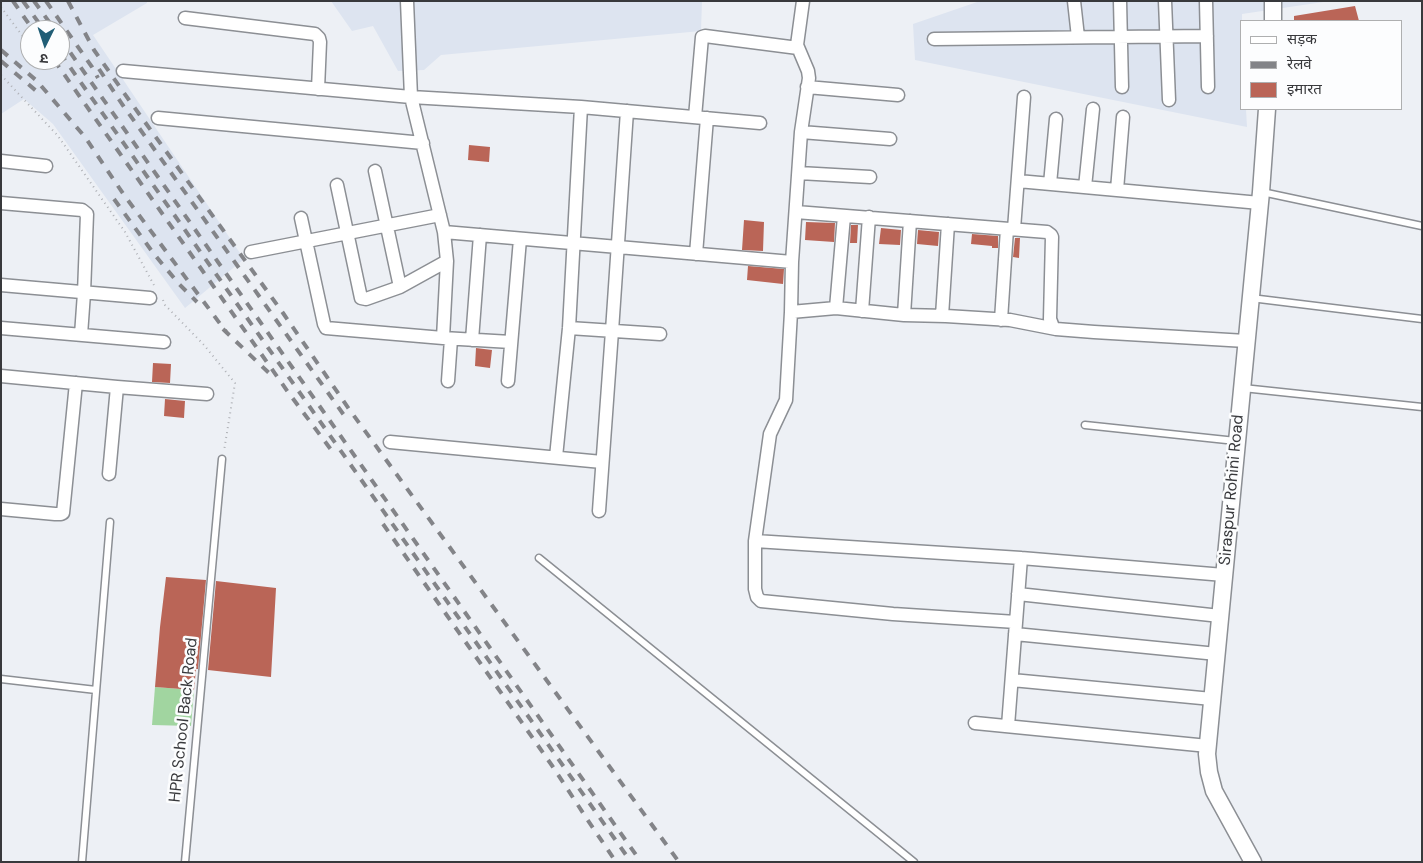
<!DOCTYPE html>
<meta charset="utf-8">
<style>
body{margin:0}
#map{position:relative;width:1423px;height:863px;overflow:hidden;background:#edf0f5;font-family:"DM Sans","Noto Sans Devanagari",sans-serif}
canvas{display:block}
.frame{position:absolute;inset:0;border:2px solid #38393c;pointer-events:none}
.legend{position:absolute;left:1240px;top:20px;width:162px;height:90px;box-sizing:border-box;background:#fcfdfe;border:1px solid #aeafb0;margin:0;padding:6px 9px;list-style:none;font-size:15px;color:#38393c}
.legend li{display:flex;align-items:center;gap:10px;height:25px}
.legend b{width:25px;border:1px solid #aeafb0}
.north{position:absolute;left:20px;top:20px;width:50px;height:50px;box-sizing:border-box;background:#fcfdfe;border:1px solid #aeafb0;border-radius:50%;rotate:184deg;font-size:14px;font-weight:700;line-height:20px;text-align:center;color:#38393c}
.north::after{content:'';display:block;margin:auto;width:18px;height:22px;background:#215e76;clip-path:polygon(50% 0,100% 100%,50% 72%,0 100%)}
</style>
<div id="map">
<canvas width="1423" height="863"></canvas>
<div class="frame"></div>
<ul class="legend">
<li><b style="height:6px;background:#fff"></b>सड़क</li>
<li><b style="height:6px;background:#838488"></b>रेलवे</li>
<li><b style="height:14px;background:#ba6557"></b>इमारत</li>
</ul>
<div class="north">उ</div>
</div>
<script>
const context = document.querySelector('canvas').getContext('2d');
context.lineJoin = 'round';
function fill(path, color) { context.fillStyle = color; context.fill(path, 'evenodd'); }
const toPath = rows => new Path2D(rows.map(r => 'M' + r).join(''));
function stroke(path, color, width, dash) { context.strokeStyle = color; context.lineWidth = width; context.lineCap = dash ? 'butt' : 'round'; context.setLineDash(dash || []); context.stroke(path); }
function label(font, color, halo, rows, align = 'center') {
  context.font = font + ' "DM Sans",sans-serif'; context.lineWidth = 5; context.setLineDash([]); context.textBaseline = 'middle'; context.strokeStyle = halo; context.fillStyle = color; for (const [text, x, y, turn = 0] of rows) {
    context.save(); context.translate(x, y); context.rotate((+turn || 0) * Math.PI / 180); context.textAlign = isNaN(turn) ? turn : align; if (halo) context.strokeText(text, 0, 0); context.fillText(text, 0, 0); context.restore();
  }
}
fill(toPath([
 [1,1,147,1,147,3,93,35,244,259,185,308,53,124,24,99,1,114],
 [30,30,60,30,60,60,30,60],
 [331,1,702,1,701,31,441,55,424,70,398,71,373,26,352,31],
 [980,1,1330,1,1242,14,1242,109,1246,109,1247,127,915,60,913,24]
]), '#dde4f0');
fill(toPath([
 [155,687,194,690,191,726,152,725]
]), '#a1d5a0');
fill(toPath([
 [1355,6,1359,21,1294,21,1294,16],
 [469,145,490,147,489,162,468,160],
 [744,220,764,222,763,251,742,250],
 [806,222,835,223,834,242,805,240],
 [851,225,858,225,857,243,850,243],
 [881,228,901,230,900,245,879,244],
 [918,230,939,232,938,246,917,244],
 [972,234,998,236,998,248,992,248,992,246,971,244],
 [1015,238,1020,238,1019,258,1013,257],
 [748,266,784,269,783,284,747,280],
 [476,348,492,350,490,368,475,366],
 [153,363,171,364,170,383,152,382],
 [165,399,185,401,184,418,164,416],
 [166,577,206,580,198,669,196,669,194,690,155,687,160,627],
 [216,581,276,588,271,677,208,670]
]), '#ba6557');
const service = toPath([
 [1262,192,1422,226],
 [1251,298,1422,319],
 [1243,388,1422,407],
 [1085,425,1236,441],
 [539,558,914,862],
 [1,679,96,690],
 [82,862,110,522],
 [185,862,222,459]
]);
const minor = toPath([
 [407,1,411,97,444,232,447,261,443,338],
 [1074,1,1078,37],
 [1120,1,1122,87],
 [1165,1,1169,100],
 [1206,1,1208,87],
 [185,18,315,34,319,38,320,42,318,89],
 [934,39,1207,36],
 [123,71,411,97,581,107,760,123],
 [807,87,898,95],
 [695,117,702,37,705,36,798,48],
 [158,118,423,143],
 [801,132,890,139],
 [1,161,46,166],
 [375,171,400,287],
 [799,173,870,177],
 [1018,181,1260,203],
 [1050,184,1056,119],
 [337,185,361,298,366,299,400,287,447,261],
 [1085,187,1093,109],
 [1117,190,1123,117],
 [1,203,82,210,87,214,84,293,81,335],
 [796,212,1047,232,1051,235,1052,237,1050,319,1053,327,1056,329,1094,332,1246,341],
 [301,218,324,324,326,328,443,338,511,342],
 [1014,229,1024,97],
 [444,232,792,262],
 [251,252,440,215],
 [696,254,707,118],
 [1,285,150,298],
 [836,308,844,216],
 [862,311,869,217],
 [791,312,792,262,801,132,809,78,808,71,797,45,803,1],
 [904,315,910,221],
 [942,316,948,224],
 [1001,320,1007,229],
 [1,328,164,342],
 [569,328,660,334],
 [472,340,480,235],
 [1,376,117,387,207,394],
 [448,381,451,339],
 [508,381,520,239],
 [390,442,602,462],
 [556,457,569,328,581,107],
 [109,474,117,387],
 [1,509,55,514,61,514,63,513,76,383],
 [599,511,612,331,627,111],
 [755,541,1021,558,1224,575],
 [1018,594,1220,616],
 [1016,622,893,614,761,601,757,597,755,589,755,541,770,434,786,400,791,312,836,308,904,315,946,316,1010,320,1056,329],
 [1015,634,1217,654],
 [1012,680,1212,699],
 [975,723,1208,746],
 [1008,726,1021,558]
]);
const tertiary = toPath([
 [1273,21,1273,1],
 [1253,862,1214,791,1209,772,1207,754,1261,192,1267,109]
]);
stroke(service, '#8c8f94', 9);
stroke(minor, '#8c8f94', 15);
stroke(tertiary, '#8c8f94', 19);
stroke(toPath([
 [1,7,30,46],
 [1,75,58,136,125,232,155,287],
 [163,300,165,305,204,345,235,383,224,451]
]), '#aeb0b5', 2, [1, 4]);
stroke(service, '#fff', 6);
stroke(minor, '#fff', 12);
stroke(tertiary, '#fff', 16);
stroke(toPath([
 [13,1,33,30],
 [23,1,44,30],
 [34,1,55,30],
 [46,1,92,67,98,78],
 [68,1,94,50,129,100,283,313,349,409,679,862],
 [60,38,641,862],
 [1,50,37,81,85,137,124,195,227,333],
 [60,53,631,862],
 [54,60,288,392,332,451],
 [1,61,41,95],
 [99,69,122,104,346,418],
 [114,199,154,254,179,284,197,302],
 [223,329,270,374],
 [383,524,553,767,587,819,616,862]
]), '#838488', 4, [9, 9]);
label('16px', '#38393c', '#fcfdfe', [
 ["Siraspur Rohini Road",1232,490,-85],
 ["HPR School Back Road",184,720,-84]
]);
</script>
